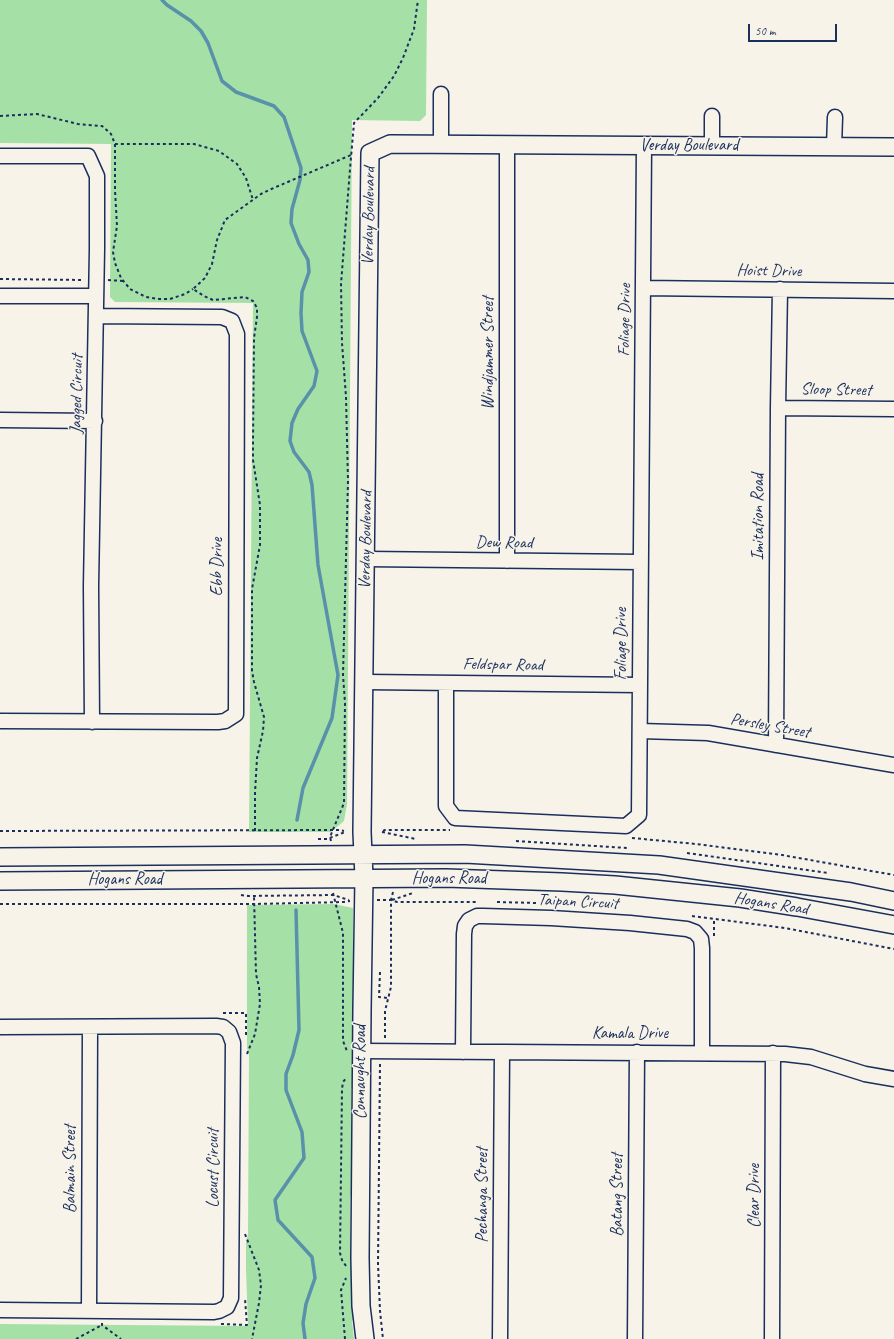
<!DOCTYPE html>
<style>
body{margin:0}
#map{position:relative;width:894px;height:1339px;overflow:hidden;background:#f7f3e8;font-family:Caveat,sans-serif}
canvas{display:block}
.scale{position:absolute;left:748px;top:24px;width:89px;height:18px;box-sizing:border-box;border:2px solid #1b2f5e;border-top:0;padding-left:5px;font-size:12px;line-height:14px;white-space:nowrap;color:#1b2f5e;-webkit-text-stroke:3px #f7f3e8;paint-order:stroke}
</style>
<div id="map">
<canvas width="894" height="1339"></canvas>
<div class="scale">50 m</div>
</div>
<script>
const context = document.querySelector('canvas').getContext('2d');
context.lineJoin = 'round';
function fill(path, color) { context.fillStyle = color; context.fill(path, 'evenodd'); }
const toPath = rows => new Path2D(rows.map(r => 'M' + r).join(''));
function stroke(path, color, width, dash) { context.strokeStyle = color; context.lineWidth = width; context.lineCap = dash ? 'butt' : 'round'; context.setLineDash(dash || []); context.stroke(path); }
function label(font, color, halo, rows, align = 'center') {
  context.font = font + ' Caveat,sans-serif'; context.lineWidth = 3; context.setLineDash([]); context.textBaseline = 'middle'; context.strokeStyle = halo; context.fillStyle = color; for (const [text, x, y, turn = 0] of rows) {
    context.save(); context.translate(x, y); context.rotate((+turn || 0) * Math.PI / 180); context.textAlign = isNaN(turn) ? turn : align; if (halo) context.strokeText(text, 0, 0); context.fillText(text, 0, 0); context.restore();
  }
}
fill(toPath([
 [0,0,427,0,426,115,420,121,352,120,347,804,344,821,331,832,249,832,253,303,115,302,110,297,111,144,0,143],
 [334,904,353,908,353,979,355,1023,356,1081,351,1089,351,1167,354,1175,354,1190,350,1197,350,1262,354,1269,356,1313,352,1321,354,1339,0,1339,0,1324,248,1326,246,1269,246,1243,248,1234,249,1055,247,1048,247,905]
]), '#a5e0a6');
stroke(toPath([
 [162,0,167,5,191,21,201,31,208,43,222,81,236,92,274,106,284,117,301,168,300,180,292,209,291,223,299,244,308,260,309,272,302,292,301,313,302,331,317,371,314,386,298,409,292,423,290,441,294,452,309,472,312,485,318,565,338,675,332,718,303,788,297,820],
 [296,910,299,1030,293,1055,286,1074,286,1090,302,1132,304,1158,275,1200,278,1220,312,1257,315,1278,306,1304,303,1323,305,1339]
]), '#5991aa', 3.5);
const minor = toPath([
 [441,145,441,94],
 [507,145,507,561],
 [712,146,712,116],
 [834,147,835,117],
 [0,156,88,156,97,176,97,249,91,586,92,722],
 [643,288,894,291],
 [0,296,96,296],
 [778,408,894,409],
 [0,420,95,421],
 [366,559,641,562],
 [365,682,640,685],
 [446,683,446,806,455,818,626,826,639,815,644,146],
 [0,721,218,722,225,721,236,714,237,334,232,321,222,317,96,316],
 [640,731,708,733,894,765],
 [776,745,778,408,780,289],
 [0,1027,216,1026,223,1027,229,1032,233,1043,231,1298,227,1307,219,1311,214,1312,0,1310],
 [362,1051,785,1054,811,1057,865,1074,894,1079],
 [463,1052,464,934,465,926,469,920,477,916,483,916,551,918,630,923,687,929,695,932,701,939,702,948,702,1053],
 [89,1311,90,1027],
 [500,1339,502,1052],
 [635,1339,637,1052],
 [772,1339,773,1053]
]);
const tertiary = toPath([
 [0,857,465,854,659,865,851,892,894,901],
 [0,881,446,878,562,882,615,885,740,898,797,907,894,925],
 [365,1339,361,1306,360,1258,362,1010,364,878,362,832,370,153,390,144,894,147]
]);
stroke(minor, '#1b2f5e', 17);
stroke(tertiary, '#1b2f5e', 20);
stroke(toPath([
 [0,116,37,114,78,124,102,126,111,134,115,144,194,144,219,151,237,164,246,178,253,200],
 [115,144,115,190,117,226,113,252,115,263,121,278,130,289,146,297,159,299,170,299,185,294,193,289],
 [0,279,84,280],
 [108,280,123,281],
 [0,831,339,830,344,831],
 [255,831,255,793,257,758,263,731,264,717,254,682,252,671,252,589,260,545,260,505,253,460,253,442,254,338,257,317,257,308,253,301,245,297,213,300,204,296,193,289,205,278,212,264,217,240,225,220,261,194,269,190,351,155],
 [383,831,385,830,450,830],
 [382,832,416,839],
 [632,838,696,844,782,855,894,875],
 [318,839,327,839,345,832],
 [331,841,330,837,344,803,345,703,343,675,348,481,346,397,342,343,341,284,350,169,354,123,378,98,394,76,403,58,414,29,418,0],
 [516,841,627,848],
 [687,853,828,873],
 [333,893,343,933,343,1041,347,1051],
 [241,895,248,896,333,895,349,900],
 [377,900,391,900,397,902,476,902],
 [392,900,413,893],
 [497,902,536,903],
 [0,904,254,904,344,902,350,901],
 [692,916,785,928,894,949],
 [714,936,714,919],
 [380,972,379,997,388,998],
 [223,1013,246,1013,246,1038],
 [385,1038,385,1011,391,987,391,900,393,892],
 [247,1054,255,1034,260,1004,259,987,256,974,254,896],
 [380,1064,378,1264,380,1311,383,1339],
 [245,1234,259,1270,261,1285,259,1303,252,1339],
 [346,1266,342,1260,340,1253,342,1089,343,1082,347,1077],
 [102,1323,102,1325,121,1339],
 [221,1324,247,1325,245,1299],
 [76,1339,102,1325],
 [345,1339,341,1290,346,1278]
]), '#1b2f5e', 2, [3, 3]);
stroke(minor, '#f7f3e8', 14);
stroke(tertiary, '#f7f3e8', 17);
label('17px', '#1b2f5e', '#f7f3e8', [
 ["Verday Boulevard",689,146],
 ["Verday Boulevard",369,216,-89],
 ["Hoist Drive",769,271,1],
 ["Foliage Drive",625,320,-89],
 ["Windjammer Street",489,353,-90],
 ["Sloop Street",836,390,1],
 ["Jagged Circuit",77,394,-89],
 ["Imitation Road",759,517,-90],
 ["Verday Boulevard",366,540,-89],
 ["Dew Road",504,543,1],
 ["Ebb Drive",218,567,-90],
 ["Foliage Drive",622,644,-90],
 ["Feldspar Road",503,665,1],
 ["Persley Street",770,726,10],
 ["Hogans Road",449,879],
 ["Hogans Road",125,880],
 ["Taipan Circuit",578,902,3],
 ["Hogans Road",771,904,9],
 ["Kamala Drive",630,1034],
 ["Connaught Road",361,1072,-90],
 ["Locust Circuit",214,1168,-90],
 ["Balmain Street",71,1169,-90],
 ["Pechanga Street",483,1195,-90],
 ["Batang Street",618,1195,-90],
 ["Clear Drive",755,1196,-90]
]);
</script>
